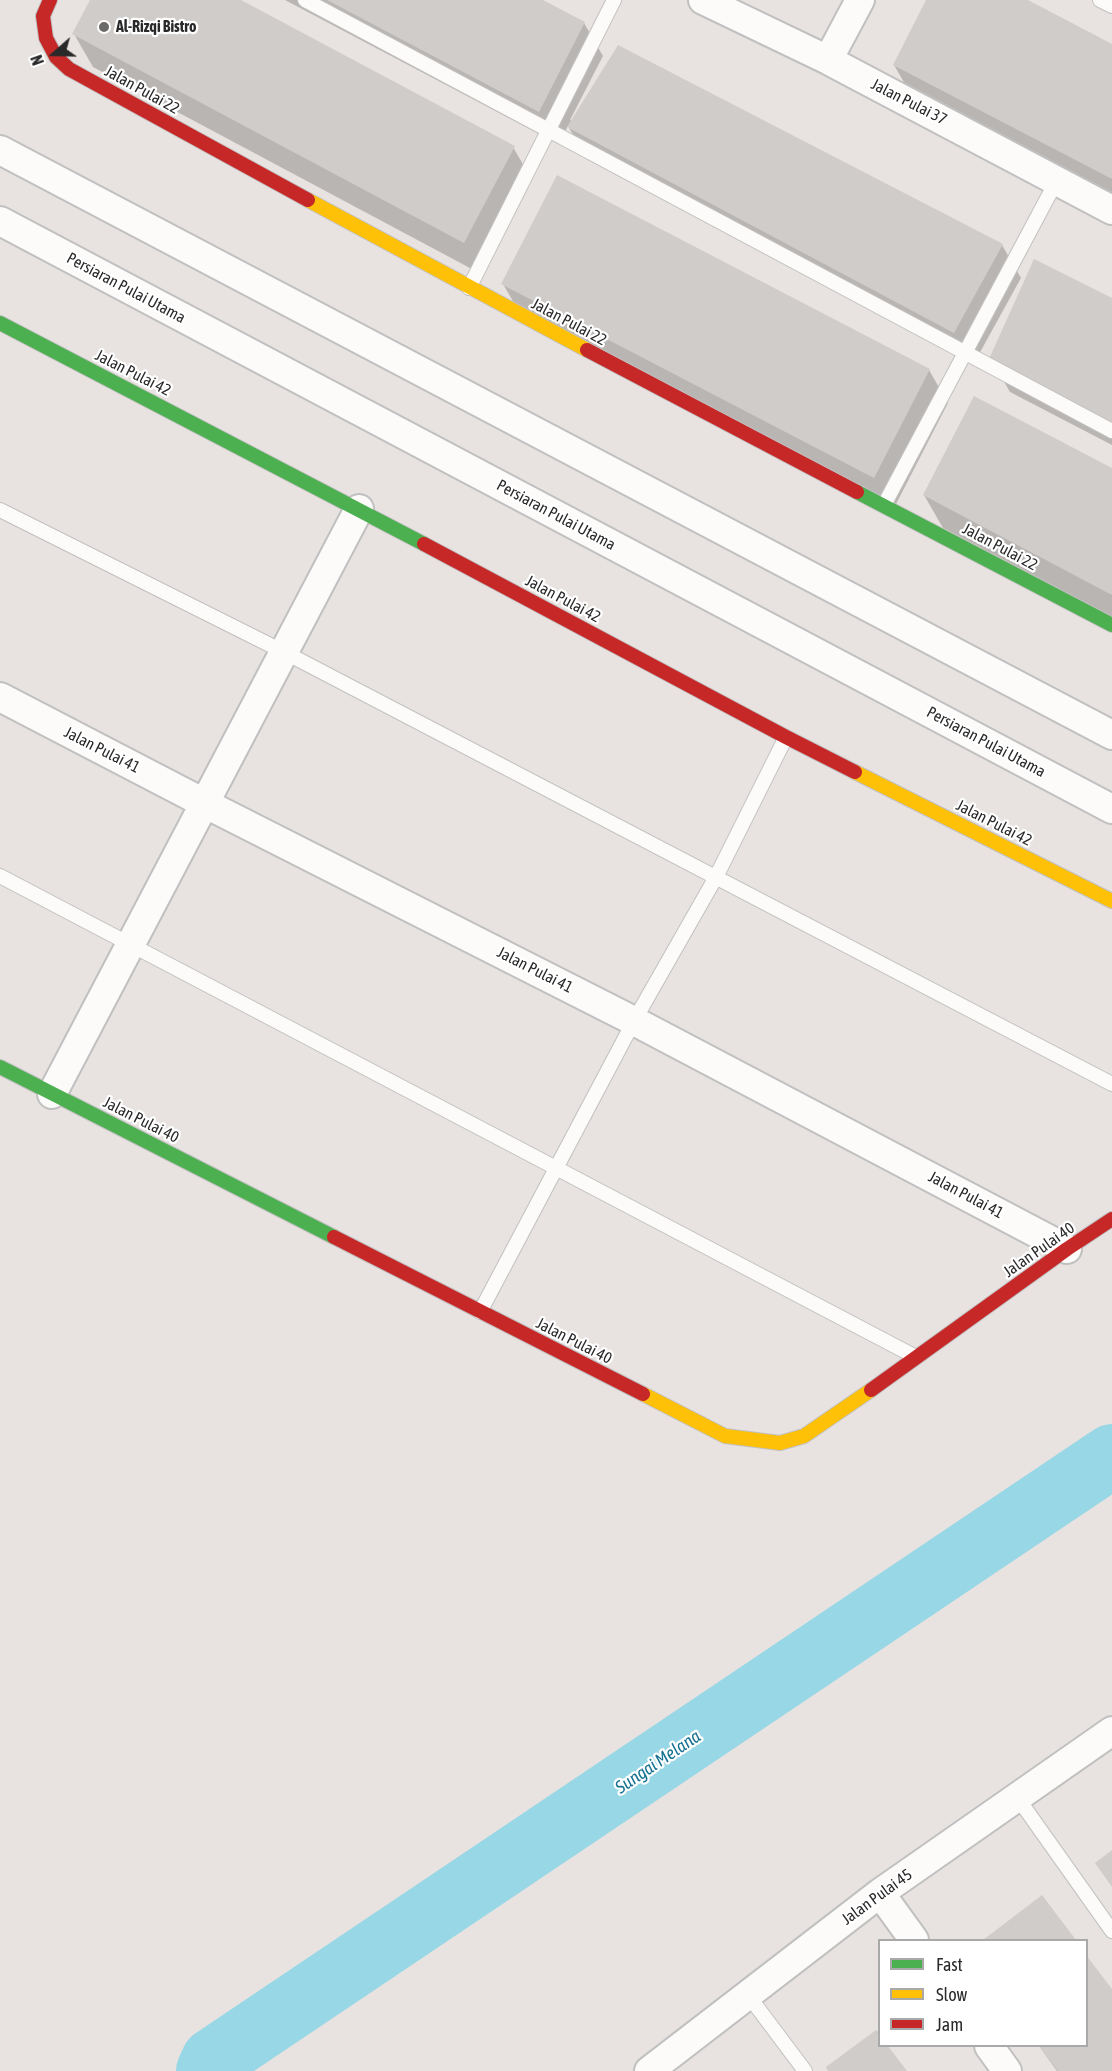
<!DOCTYPE html>
<style>
body{margin:0}
#map{position:relative;width:1112px;height:2071px;overflow:hidden;background:#e8e3e0;font-family:"Asap Condensed",sans-serif}
canvas{display:block}
.legend{position:absolute;left:878px;top:1939px;width:210px;height:108px;box-sizing:border-box;background:#fff;border:2px solid #a9a9a9;margin:0;padding:8px 10px;list-style:none;font-size:18px;color:#292929}
.legend li{display:flex;align-items:center;gap:12px;height:30px}
.legend b{width:30px;border:2px solid #a9a9a9}
.north{position:absolute;left:24px;top:24px;width:60px;height:60px;-webkit-text-stroke:4px #fff;paint-order:stroke;rotate:250deg;font-size:16px;font-weight:700;line-height:24px;text-align:center;color:#292929}
.north::after{content:'';display:block;margin:auto;width:21px;height:27px;background:#292929;clip-path:polygon(50% 0,100% 100%,50% 72%,0 100%)}
</style>
<div id="map">
<canvas width="1112" height="2071"></canvas>
<ul class="legend">
<li><b style="height:8px;background:#4caf50"></b>Fast</li>
<li><b style="height:8px;background:#ffc107"></b>Slow</li>
<li><b style="height:8px;background:#c62828"></b>Jam</li>
</ul>
<div class="north">N</div>
</div>
<script>
const context = document.querySelector('canvas').getContext('2d');
context.lineJoin = 'round';
function fill(path, color) { context.fillStyle = color; context.fill(path, 'evenodd'); }
const toPath = rows => new Path2D(rows.map(r => 'M' + r).join(''));
function stroke(path, color, width, dash) { context.strokeStyle = color; context.lineWidth = width; context.lineCap = dash ? 'butt' : 'round'; context.setLineDash(dash || []); context.stroke(path); }
function label(font, color, halo, rows, align = 'center') {
  context.font = font + ' "Asap Condensed",sans-serif'; context.lineWidth = 4.5; context.setLineDash([]); context.textBaseline = 'middle'; context.strokeStyle = halo; context.fillStyle = color; for (const [text, x, y, turn = 0] of rows) {
    context.save(); context.translate(x, y); context.rotate((+turn || 0) * Math.PI / 180); context.textAlign = isNaN(turn) ? turn : align; if (halo) context.strokeText(text, 0, 0); context.fillText(text, 0, 0); context.restore();
  }
}
fill(toPath([
 [92,0,237,0,513,147,532,180,483,275,93,67,74,34],
 [285,0,540,0,584,23,603,56,570,120,1002,245,1021,278,973,365,588,160,568,126,558,144],
 [928,0,1025,0,1112,45,1112,201,913,98,894,65],
 [503,284,929,370,948,403,893,510,522,317],
 [1112,300,1112,445,1010,392,991,359],
 [1112,470,1112,617,943,528,924,495],
 [1042,1897,1074,1940,985,1940],
 [1112,1992,1112,2071,1057,2071,1039,2046,1086,2046]
]), '#0003');
stroke(toPath([
 [208,2071,213,2060,1112,1456]
]), '#98d7e5', 64);
fill(toPath([
 [90,0,241,0,515,146,464,243,72,34],
 [327,0,543,0,585,22,539,112],
 [926,0,1028,0,1112,44,1112,179,893,65],
 [618,45,1003,244,954,333,567,127],
 [557,175,930,369,874,478,501,284],
 [1034,259,1112,298,1112,423,989,359],
 [974,396,1112,468,1112,595,923,495],
 [1112,1850,1112,1887,1095,1863],
 [1042,1895,1076,1940,983,1940],
 [1086,1955,1112,1989,1112,2071,1058,2071,1039,2046,1086,2046],
 [876,2030,880,2034,880,2046,888,2046,907,2071,828,2071,826,2067]
]), '#cfccc9');
const lane = toPath([
 [305,0,1112,431],
 [1100,0,1112,6],
 [469,288,614,0],
 [884,505,1057,180],
 [0,510,284,652,1112,1084],
 [0,876,914,1356],
 [480,1312,634,1021,716,877,786,737],
 [1017,1797,1112,1931],
 [748,1995,805,2071]
]);
const street = toPath([
 [703,0,828,60,1112,210],
 [828,60,860,0],
 [0,150,1112,735],
 [0,221,1112,809],
 [0,697,204,803,634,1021,1067,1249],
 [52,1094,359,509],
 [880,1893,914,1940],
 [989,2046,1007,2071],
 [649,2071,880,1893,1112,1731]
]);
const fast = toPath([
 [0,323,424,544],
 [857,492,1112,625],
 [0,1067,334,1237]
]);
const slow = toPath([
 [308,200,587,350],
 [855,772,1112,901],
 [643,1394,725,1436,780,1443,804,1436,871,1390]
]);
const jam = toPath([
 [50,0,43,16,46,38,56,57,69,69,308,200],
 [587,350,857,492],
 [424,544,786,737,855,772],
 [334,1237,643,1394],
 [871,1390,1067,1249,1112,1219]
]);
stroke(lane, '#c1c0c1', 16);
stroke(street, '#c1c0c1', 32);
stroke(fast, '#c1c0c1', 16);
stroke(slow, '#c1c0c1', 16);
stroke(jam, '#c1c0c1', 16);
stroke(lane, '#fcfbfa', 14);
stroke(street, '#fcfbfa', 28);
stroke(fast, '#4caf50', 14);
stroke(slow, '#ffc107', 14);
stroke(jam, '#c62828', 14);
for (const [x, y, r, color] of [
 [104,27,6,"#6c6a69"]
]) { const dot = new Path2D(); dot.arc(x, y, r, 0, 2 * Math.PI); context.fillStyle = color; context.fill(dot); stroke(dot, '#fff', 2); }
label('bold 16px', '#292929', '#fff', [
 ["Al-Rizqi Bistro",116,27]
], 'left');
label('16px', '#292929', '#fff', [
 ["Jalan Pulai 22",142,90,29],
 ["Jalan Pulai 37",909,102,27],
 ["Persiaran Pulai Utama",126,288,28],
 ["Jalan Pulai 22",569,322,28],
 ["Jalan Pulai 42",133,373,27],
 ["Persiaran Pulai Utama",556,515,28],
 ["Jalan Pulai 22",1000,547,28],
 ["Jalan Pulai 42",563,599,28],
 ["Persiaran Pulai Utama",986,742,28],
 ["Jalan Pulai 41",102,750,27],
 ["Jalan Pulai 42",994,823,27],
 ["Jalan Pulai 41",535,970,27],
 ["Jalan Pulai 40",141,1120,27],
 ["Jalan Pulai 41",966,1195,28],
 ["Jalan Pulai 40",1039,1250,-35],
 ["Jalan Pulai 40",574,1341,27],
 ["Jalan Pulai 45",877,1897,-36]
]);
label('italic 18px', '#157191', '#fff', [
 ["Sungai Melana",658,1762,-34]
]);
</script>
